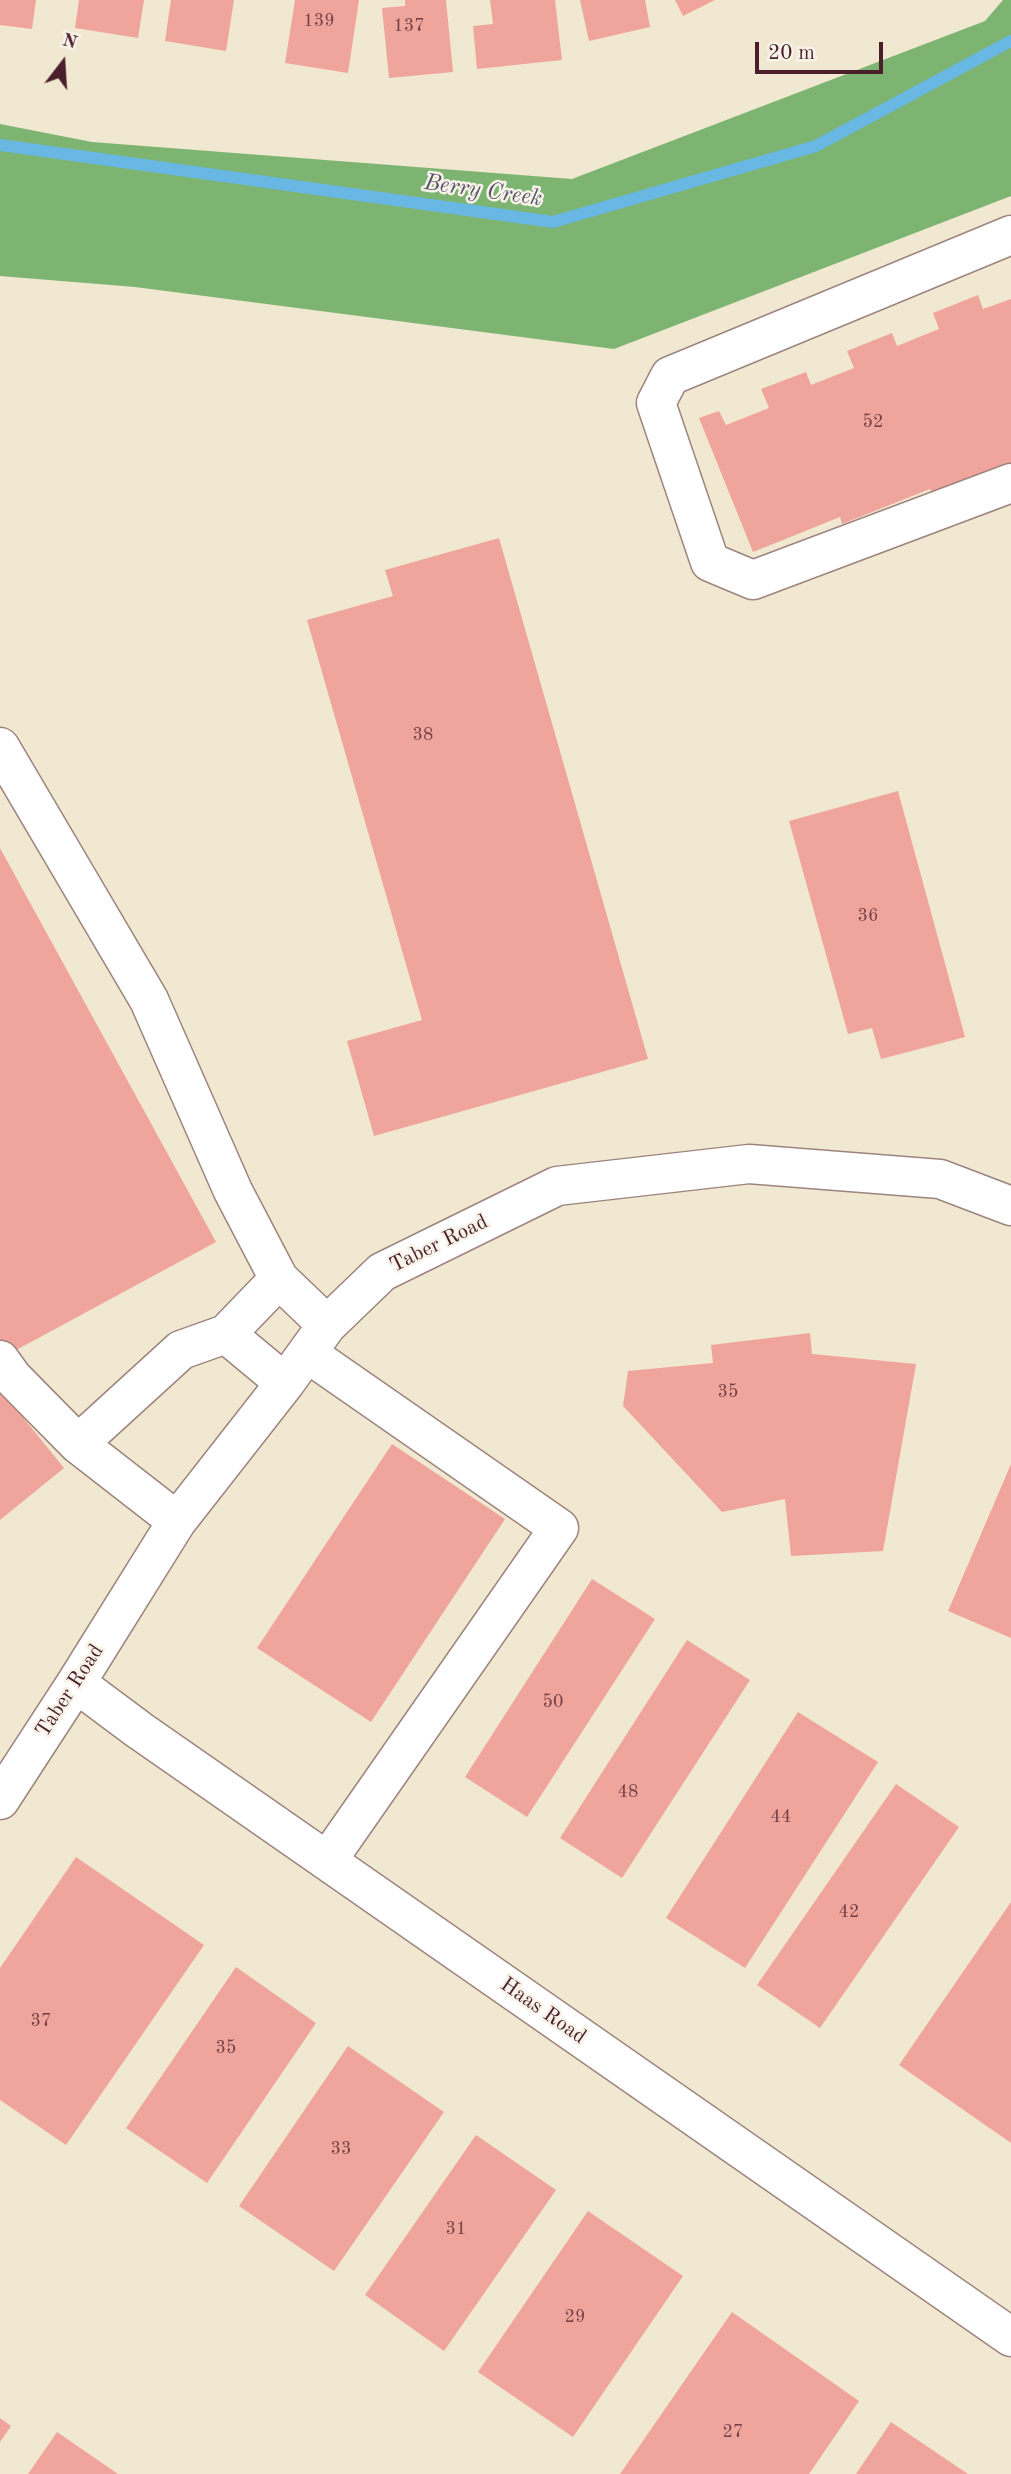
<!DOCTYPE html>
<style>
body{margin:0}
#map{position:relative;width:1011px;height:2474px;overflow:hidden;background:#f0e8d0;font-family:"Old Standard TT",serif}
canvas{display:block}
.north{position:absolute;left:28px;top:28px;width:70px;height:70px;-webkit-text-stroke:5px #f7f3e8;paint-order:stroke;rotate:17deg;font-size:19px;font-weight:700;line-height:28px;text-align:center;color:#4a1f2b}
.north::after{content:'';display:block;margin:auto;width:24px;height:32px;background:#4a1f2b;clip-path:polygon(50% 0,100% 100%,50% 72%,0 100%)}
.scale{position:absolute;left:755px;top:42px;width:128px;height:32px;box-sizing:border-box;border:4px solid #4a1f2b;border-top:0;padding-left:9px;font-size:21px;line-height:24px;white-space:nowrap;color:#4a1f2b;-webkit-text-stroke:5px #f7f3e8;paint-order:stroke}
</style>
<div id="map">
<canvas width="1011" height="2474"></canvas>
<div class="north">N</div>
<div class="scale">20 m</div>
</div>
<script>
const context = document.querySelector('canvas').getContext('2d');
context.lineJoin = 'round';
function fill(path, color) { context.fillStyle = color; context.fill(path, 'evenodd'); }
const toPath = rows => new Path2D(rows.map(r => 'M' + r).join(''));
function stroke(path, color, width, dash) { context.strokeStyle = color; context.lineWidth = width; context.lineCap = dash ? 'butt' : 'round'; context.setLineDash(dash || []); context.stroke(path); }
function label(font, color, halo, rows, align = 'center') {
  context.font = font + ' "Old Standard TT",serif'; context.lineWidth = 5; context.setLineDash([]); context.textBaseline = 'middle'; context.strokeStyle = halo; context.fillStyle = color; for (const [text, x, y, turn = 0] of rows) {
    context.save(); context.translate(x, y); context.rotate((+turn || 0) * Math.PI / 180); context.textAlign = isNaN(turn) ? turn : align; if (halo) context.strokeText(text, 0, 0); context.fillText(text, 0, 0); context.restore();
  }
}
fill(toPath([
 [1003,0,1011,0,1011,196,614,349,135,287,0,276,0,124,92,142,572,179,985,21]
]), '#7db472');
stroke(toPath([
 [0,145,553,222,816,146,1011,41]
]), '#69b7e3', 12);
fill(toPath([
 [0,0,36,0,32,29,0,25],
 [79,0,144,0,138,38,75,28],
 [171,0,234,0,226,51,165,41],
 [295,0,359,0,348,73,285,63],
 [405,0,446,0,453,72,389,78,382,8,405,6],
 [490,0,555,0,562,60,477,69,473,26,493,24],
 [580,0,645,0,650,27,589,41],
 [675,0,715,0,683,16],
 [978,295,983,309,1011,299,1011,473,934,497,930,489,842,524,840,517,753,552,699,418,719,411,726,425,769,408,761,389,806,372,811,385,854,368,847,351,892,333,897,346,939,329,933,313],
 [499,538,648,1059,374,1136,347,1041,422,1020,307,620,393,596,385,570],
 [898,791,965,1037,881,1059,872,1028,848,1034,789,821],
 [0,848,216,1242,7,1355,0,1342],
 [810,1333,812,1354,916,1364,883,1551,791,1556,785,1499,722,1512,623,1406,628,1371,713,1363,711,1345],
 [0,1389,64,1468,0,1520],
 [392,1444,505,1519,371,1722,257,1648],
 [1011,1464,1011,1638,948,1611],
 [592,1579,655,1619,527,1817,465,1777],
 [687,1640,750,1680,622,1878,560,1838],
 [798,1712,878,1762,745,1968,666,1918],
 [896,1784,959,1827,820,2028,757,1985],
 [76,1857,204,1945,66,2145,0,2100,0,1968],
 [1011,1902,1011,2143,899,2065],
 [236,1967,316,2023,207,2183,126,2128],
 [348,2046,444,2112,334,2271,239,2206],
 [476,2135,556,2190,444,2351,365,2295],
 [588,2211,683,2276,573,2437,478,2372],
 [732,2312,859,2401,809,2474,620,2474],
 [0,2418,11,2426,0,2442],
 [891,2422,968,2474,856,2474],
 [57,2432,118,2474,28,2474]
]), '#f0a59c');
const minor = toPath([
 [1011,235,670,376,656,403,710,562,753,580,1011,483],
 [0,747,149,1000,233,1191,279,1279,327,1325],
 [226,1334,279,1279],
 [307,1353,559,1528,327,1861],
 [0,1360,13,1378,78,1444,177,1521],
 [78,1444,181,1350,226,1334,285,1383],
 [76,1683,139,1730,1011,2337],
 [0,1800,76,1683,177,1521,285,1383,327,1325,382,1272,557,1186,749,1164,940,1179,1011,1206]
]);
stroke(minor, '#9d847e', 41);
stroke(minor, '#fff', 38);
label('18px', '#744047', null, [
 ["139",319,21],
 ["137",409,26],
 ["52",873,422],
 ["38",423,735],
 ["36",868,916],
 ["35",728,1392],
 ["50",553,1702],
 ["48",628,1792],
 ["44",781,1817],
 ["42",849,1912],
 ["37",41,2021],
 ["35",226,2048],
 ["33",341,2149],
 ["31",456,2229],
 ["29",575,2317],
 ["27",733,2432]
]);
label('21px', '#4a1f2b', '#f7f3e8', [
 ["Taber Road",439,1244,-26],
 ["Taber Road",70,1691,-57],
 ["Haas Road",543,2011,35]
]);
label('italic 23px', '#55546b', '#f7f3e8', [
 ["Berry Creek",483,191,8]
]);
</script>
